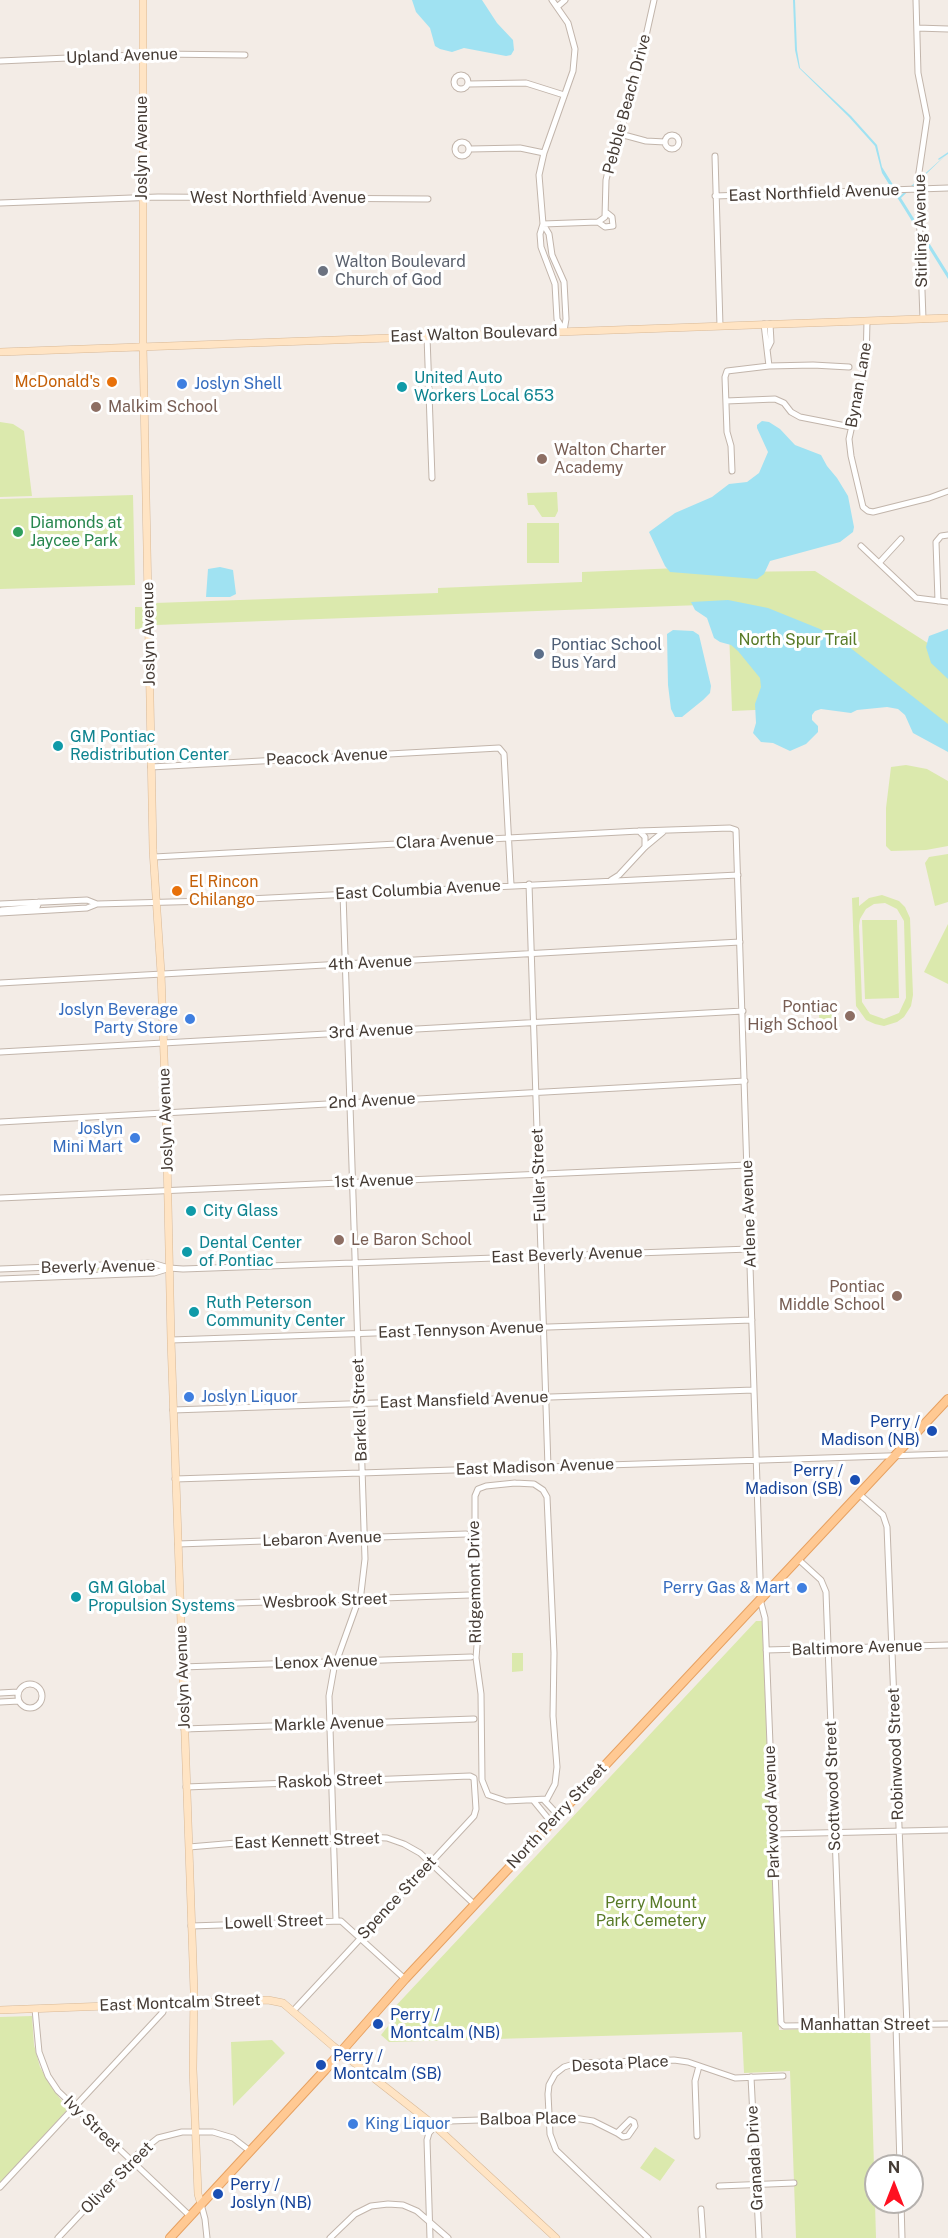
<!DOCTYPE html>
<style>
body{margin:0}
#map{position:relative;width:948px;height:2238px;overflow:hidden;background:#f3ece6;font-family:"Public Sans",sans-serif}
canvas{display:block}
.north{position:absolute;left:864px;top:2154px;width:60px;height:60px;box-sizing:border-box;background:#fff;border:2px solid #b5b1ae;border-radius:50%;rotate:0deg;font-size:16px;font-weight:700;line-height:24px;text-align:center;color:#463c35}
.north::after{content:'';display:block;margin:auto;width:21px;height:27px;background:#ff1121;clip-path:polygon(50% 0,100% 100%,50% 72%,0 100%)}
</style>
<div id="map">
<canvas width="948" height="2238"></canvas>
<div class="north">N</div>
</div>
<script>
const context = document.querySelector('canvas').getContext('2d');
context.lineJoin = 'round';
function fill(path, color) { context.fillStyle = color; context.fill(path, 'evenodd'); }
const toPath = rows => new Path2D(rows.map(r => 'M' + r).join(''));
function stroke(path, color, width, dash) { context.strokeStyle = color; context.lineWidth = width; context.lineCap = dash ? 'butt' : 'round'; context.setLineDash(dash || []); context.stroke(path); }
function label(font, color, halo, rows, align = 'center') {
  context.font = font + ' "Public Sans",sans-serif'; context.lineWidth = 6; context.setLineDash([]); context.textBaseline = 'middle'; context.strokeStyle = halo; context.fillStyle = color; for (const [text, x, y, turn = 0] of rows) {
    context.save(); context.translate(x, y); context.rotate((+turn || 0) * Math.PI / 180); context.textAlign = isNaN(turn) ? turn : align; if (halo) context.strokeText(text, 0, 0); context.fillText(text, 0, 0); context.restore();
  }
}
fill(toPath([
 [0,422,13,424,24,431,32,496,0,497],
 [557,492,558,511,555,517,542,517,534,505,528,505,527,493],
 [133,495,135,585,0,589,0,499],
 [527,523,559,523,559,563,527,563],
 [727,566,727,572,815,571,948,656,948,732,912,703,732,711,728,604,156,625,156,628,135,629,135,607,155,607,155,603,438,593,438,588,582,582,582,572],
 [906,765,927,769,948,781,948,846,926,850,891,851,886,846,886,808,891,767],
 [948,854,948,902,935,906,925,863,929,857],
 [882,895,899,901,905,907,910,918,913,995,911,1006,904,1017,897,1022,884,1026,875,1024,866,1020,856,1006,852,898,859,897,859,906,869,898],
 [885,903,897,909,904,921,906,998,899,1013,884,1019,870,1014,862,1002,859,926,860,919,866,909,874,904],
 [862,920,897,920,899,998,865,999],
 [948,924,948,984,924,972],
 [835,1003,835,1025,820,1025,819,1015,803,1015,803,1004],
 [153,1266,80,1272,47,1274,85,1269],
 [756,1621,762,1621,779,2030,870,2027,876,2238,796,2238,790,2071,744,2073,742,2032,389,2042,381,2035,395,2017,391,2011],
 [512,1653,523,1653,523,1671,512,1672],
 [32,2016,34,2045,40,2067,52,2088,68,2109,0,2183,0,2017],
 [272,2040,285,2053,233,2106,231,2042],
 [655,2147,675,2160,660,2181,640,2168]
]), '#dbe9ad');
fill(toPath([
 [412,0,482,0,497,23,513,40,514,50,511,55,506,56,464,48,452,52,440,49,435,46,430,28,416,12],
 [793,0,795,0,797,50,800,68,851,116,877,145,882,167,900,196,948,153,901,198,948,273,948,279,882,173,875,146,849,117,799,68,795,50],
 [762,421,769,422,780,429,795,445,821,455,827,466,837,478,848,496,854,527,853,532,840,542,770,561,764,574,757,579,670,572,665,566,649,532,675,513,712,497,729,484,747,482,759,473,768,452,757,428,757,425],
 [220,567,233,570,236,594,230,597,206,597,208,569],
 [728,600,768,608,820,629,848,646,948,724,948,752,913,733,905,715,898,709,887,707,857,710,851,713,821,709,815,711,812,715,812,720,818,726,818,732,806,744,790,751,773,743,761,742,753,733,756,723,755,704,761,687,760,678,738,651,731,645,720,642,714,638,707,618,695,610,691,602],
 [948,629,948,679,931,663,926,647,929,636],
 [673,630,693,631,699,635,711,686,710,693,703,700,682,717,675,717,671,709,668,685,667,634]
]), '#a0e2f2');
stroke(toPath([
 [939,159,948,153]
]), '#a0e2f2', 1.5);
const street = toPath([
 [552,0,568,23,575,49,573,71,544,153,539,175,543,224,540,234,541,247,555,284,557,319,564,331],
 [916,0,918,73,927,118,918,179,923,319],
 [557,7,565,0],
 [917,28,948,29],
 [0,61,158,54,245,55],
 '454 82a7 7 0 1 1 14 0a7 7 0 1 1-14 0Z',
 [469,84,526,83,564,95],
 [620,134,646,141,665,142],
 '665 142a7 7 0 1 1 14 0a7 7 0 1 1-14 0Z',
 '455 149a7 7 0 1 1 14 0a7 7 0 1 1-14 0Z',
 [470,149,520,148,544,153],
 [715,156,720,326],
 [715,196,948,188],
 [0,203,158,197,428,199],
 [598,222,605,227,613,226,612,217,607,213],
 [543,224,598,222,605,217,606,180,610,162,633,94,654,0],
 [543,224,549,234,552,255,564,282,566,319,564,331],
 [867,321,866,362,849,439,851,456,863,507,868,511,873,512,929,498,948,491],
 [764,324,769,366],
 [427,336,432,478],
 [768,348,771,342,770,324],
 [726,401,775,399,784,403,791,412,800,417,851,427],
 [732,471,731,446,727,432,725,377,727,371,769,366,813,365,849,367],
 [861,546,916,598,948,602],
 [879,563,901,539],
 [938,601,936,542,941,536,948,535],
 [151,767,499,748,504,754,511,885],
 [639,831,645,837,645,847],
 [154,857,639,831,730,828,736,830,760,1577,761,1603,765,1618,781,2023,784,2026,948,2024],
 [611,880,619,875,645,847,663,832],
 [529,884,548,1467],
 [0,904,87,900,97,904],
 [2,910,37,907,39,902],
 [0,913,87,908,97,904,208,901,738,875],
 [0,983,740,942],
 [0,1052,743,1011],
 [0,1122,745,1081],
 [0,1198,747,1165],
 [0,1269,152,1263,169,1268,183,1269,750,1249],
 [0,1279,154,1273,167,1269],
 [171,1340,752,1320],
 [173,1410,754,1390],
 [175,1479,948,1454],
 [515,1483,534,1484,543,1490,547,1497,554,1653,553,1716,557,1767,555,1784,547,1799,506,1801,488,1795,482,1780,481,1694,476,1658,479,1620,479,1593,474,1577,472,1536,475,1527,475,1496,478,1489,486,1486,515,1483],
 [859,1494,883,1515,887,1527,907,2026],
 [178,1544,466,1534],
 [798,1559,821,1580,826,1592,842,2024],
 [180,1605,470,1595],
 [766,1650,948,1645],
 [182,1667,471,1657],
 '18 1696a12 12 0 1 1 24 0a12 12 0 1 1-24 0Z',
 [0,1693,18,1692],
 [0,1702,19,1701],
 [184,1729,474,1719],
 [186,1787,470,1776,474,1778,476,1809,474,1816,294,2010],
 [533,1800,551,1822],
 [544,1800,558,1815],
 [773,1834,948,1830],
 [189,1847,248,1842,365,1837,387,1838,404,1844,420,1853,474,1904],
 [336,1920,329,1696,334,1668,361,1593,365,1559,343,894],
 [191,1926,341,1921,405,1979],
 [35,2009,39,2052,48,2076,58,2091,190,2216],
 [896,2025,900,2166],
 [751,2077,759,2238],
 [630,2120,634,2122,635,2126,628,2136,623,2137,617,2133,630,2120],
 [697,2136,695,2081,699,2066],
 [719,2186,794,2183],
 [0,2187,163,2012,165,2004],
 [901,2202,902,2238],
 [201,2204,205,2219,207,2238],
 [701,2209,703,2238],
 [58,2238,134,2157,158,2138,182,2132,213,2132,233,2138,250,2151],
 [330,2238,355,2214,371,2206,388,2204,403,2205,417,2211,448,2238],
 [430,2238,427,2140,429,2133,435,2126,450,2121,568,2117,593,2121,617,2133],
 [648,2238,556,2150,550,2134,548,2094,549,2085,555,2074,564,2067,577,2063,674,2060,688,2062,735,2078,783,2076]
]);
const secondary = toPath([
 [143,0,143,346,153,850,161,973,166,1112,171,1340,194,1991,193,2069,198,2194,201,2204],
 [0,352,948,318],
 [0,2010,268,2000,283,2003,333,2046,435,2126,556,2238]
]);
const primary = toPath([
 [170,2238,325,2070,405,1979,948,1399]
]);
stroke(street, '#c2b5ab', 7);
stroke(secondary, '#d8b896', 8);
stroke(primary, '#e7a161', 10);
stroke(street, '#fff', 5);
stroke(secondary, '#ffe4c4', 7);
stroke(primary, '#ffc993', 8);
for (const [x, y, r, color] of [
 [323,271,6,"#6b7280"],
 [112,382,6,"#e8710a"],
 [182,384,6,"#3f7fe0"],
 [402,387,6,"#0f9aa8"],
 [96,407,6,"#8d6e63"],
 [542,459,6,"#8d6e63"],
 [18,532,6,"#2e9e5b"],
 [539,654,6,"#5c6f8a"],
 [58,746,6,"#0f9aa8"],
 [177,891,6,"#e8710a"],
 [850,1016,6,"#8d6e63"],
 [190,1019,6,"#3f7fe0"],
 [135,1138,6,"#3f7fe0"],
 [191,1211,6,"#0f9aa8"],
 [339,1240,6,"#8d6e63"],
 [187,1252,6,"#0f9aa8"],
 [897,1296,6,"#8d6e63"],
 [194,1312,6,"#0f9aa8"],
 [189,1397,6,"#3f7fe0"],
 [932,1431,6,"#1a4fb4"],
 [855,1480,6,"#1a4fb4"],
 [802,1588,6,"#3f7fe0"],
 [76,1597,6,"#0f9aa8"],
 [378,2024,6,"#1a4fb4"],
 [321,2065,6,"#1a4fb4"],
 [353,2124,6,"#3f7fe0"],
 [218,2194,6,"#1a4fb4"]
]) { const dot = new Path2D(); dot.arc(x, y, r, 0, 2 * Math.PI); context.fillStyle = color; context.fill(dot); stroke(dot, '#fff', 2); }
label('16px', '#463c35', '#fff', [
 ["Upland Avenue",122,56,-2],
 ["Pebble Beach Drive",627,104,-75],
 ["Joslyn Avenue",142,148,-90],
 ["East Northfield Avenue",814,193,-2],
 ["West Northfield Avenue",278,198],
 ["Stirling Avenue",921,231,-91],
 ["East Walton Boulevard",474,334,-2],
 ["Bynan Lane",859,385,-80],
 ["Joslyn Avenue",149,634,-91],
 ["Peacock Avenue",327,757,-3],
 ["Clara Avenue",445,841,-3],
 ["East Columbia Avenue",418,890,-3],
 ["4th Avenue",370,963,-3],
 ["3rd Avenue",371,1031,-3],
 ["2nd Avenue",372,1101,-3],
 ["Joslyn Avenue",166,1120,-92],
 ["Fuller Street",539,1175,-92],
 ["1st Avenue",374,1181,-2],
 ["Arlene Avenue",749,1214,-92],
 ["East Beverly Avenue",567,1255,-2],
 ["Beverly Avenue",98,1267,-1],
 ["East Tennyson Avenue",461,1330,-2],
 ["East Mansfield Avenue",464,1400,-2],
 ["Barkell Street",360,1410,-92],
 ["East Madison Avenue",535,1467,-2],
 ["Lebaron Avenue",322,1539,-2],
 ["Ridgemont Drive",475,1582,-91],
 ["Wesbrook Street",325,1601,-2],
 ["Baltimore Avenue",857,1648,-2],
 ["Lenox Avenue",326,1662,-2],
 ["Joslyn Avenue",183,1677,-92],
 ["Markle Avenue",329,1724,-2],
 ["Robinwood Street",896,1754,-92],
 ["Raskob Street",330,1781,-2],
 ["Scottwood Street",833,1786,-92],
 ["Parkwood Avenue",772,1812,-92],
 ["North Perry Street",557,1816,-47],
 ["East Kennett Street",307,1841,-2],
 ["Spence Street",397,1898,-47],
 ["Lowell Street",274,1922,-2],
 ["East Montcalm Street",180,2003,-2],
 ["Manhattan Street",865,2025],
 ["Desota Place",620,2064,-3],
 ["Balboa Place",528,2119,-1],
 ["Ivy Street",92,2124,44],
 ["Granada Drive",755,2158,-93],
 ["Oliver Street",117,2178,-45]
]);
label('16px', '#5b616d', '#fff', [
 ["Walton Boulevard",335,262],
 ["Church of God",335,280]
], 'left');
label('16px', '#0d838f', '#fff', [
 ["United Auto",414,378],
 ["Workers Local 653",414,396],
 ["GM Pontiac",70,737],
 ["Redistribution Center",70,755],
 ["City Glass",203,1211],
 ["Dental Center",199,1243],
 ["of Pontiac",199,1261],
 ["Ruth Peterson",206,1303],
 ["Community Center",206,1321],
 ["GM Global",88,1588],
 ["Propulsion Systems",88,1606]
], 'left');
label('16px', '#c56008', '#fff', [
 ["McDonald's",100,382],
 ["El Rincon",189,882,"left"],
 ["Chilango",189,900,"left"]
], 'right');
label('16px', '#366cbe', '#fff', [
 ["Joslyn Shell",194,384],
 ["Joslyn Beverage",178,1010,"right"],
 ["Party Store",178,1028,"right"],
 ["Joslyn",123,1129,"right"],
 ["Mini Mart",123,1147,"right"],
 ["Joslyn Liquor",201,1397],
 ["Perry Gas & Mart",790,1588,"right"],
 ["King Liquor",365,2124]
], 'left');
label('16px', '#785e54', '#fff', [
 ["Malkim School",108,407],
 ["Walton Charter",554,450],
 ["Academy",554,468],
 ["Pontiac",838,1007,"right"],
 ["High School",838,1025,"right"],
 ["Le Baron School",351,1240],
 ["Pontiac",885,1287,"right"],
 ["Middle School",885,1305,"right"]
], 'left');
label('16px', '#27864d', '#fff', [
 ["Diamonds at",30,523],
 ["Jaycee Park",30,541]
], 'left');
label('16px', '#587a27', '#fff', [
 ["North Spur Trail",798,640],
 ["Perry Mount",651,1903],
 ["Park Cemetery",651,1921]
]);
label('16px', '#4e5e75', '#fff', [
 ["Pontiac School",551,645],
 ["Bus Yard",551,663]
], 'left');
label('16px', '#164399', '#fff', [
 ["Perry /",920,1422,"right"],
 ["Madison (NB)",920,1440,"right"],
 ["Perry /",843,1471,"right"],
 ["Madison (SB)",843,1489,"right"],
 ["Perry /",390,2015],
 ["Montcalm (NB)",390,2033],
 ["Perry /",333,2056],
 ["Montcalm (SB)",333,2074],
 ["Perry /",230,2185],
 ["Joslyn (NB)",230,2203]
], 'left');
</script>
